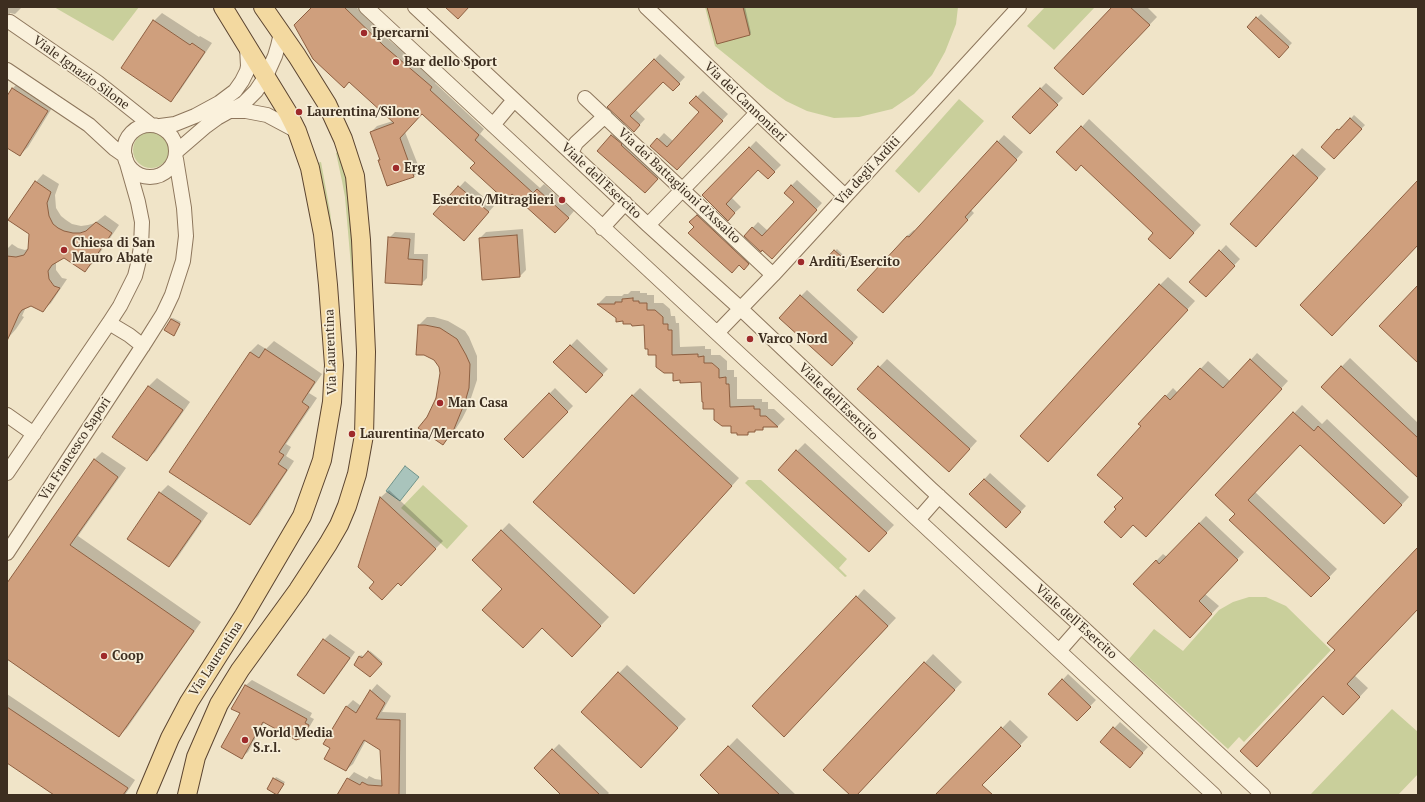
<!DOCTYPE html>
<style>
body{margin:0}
#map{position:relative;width:1425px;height:802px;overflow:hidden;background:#f0e4c8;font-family:"PT Serif",serif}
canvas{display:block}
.frame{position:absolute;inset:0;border:8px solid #3d2e20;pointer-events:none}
</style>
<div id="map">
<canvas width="1425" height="802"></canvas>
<div class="frame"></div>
</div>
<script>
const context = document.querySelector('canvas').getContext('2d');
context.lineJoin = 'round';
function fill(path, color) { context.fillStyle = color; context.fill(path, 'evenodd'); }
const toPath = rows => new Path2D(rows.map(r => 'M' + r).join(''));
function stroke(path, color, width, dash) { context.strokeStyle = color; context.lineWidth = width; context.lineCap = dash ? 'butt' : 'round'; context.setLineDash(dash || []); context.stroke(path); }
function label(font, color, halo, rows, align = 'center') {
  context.font = font + ' "PT Serif",serif'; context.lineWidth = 3.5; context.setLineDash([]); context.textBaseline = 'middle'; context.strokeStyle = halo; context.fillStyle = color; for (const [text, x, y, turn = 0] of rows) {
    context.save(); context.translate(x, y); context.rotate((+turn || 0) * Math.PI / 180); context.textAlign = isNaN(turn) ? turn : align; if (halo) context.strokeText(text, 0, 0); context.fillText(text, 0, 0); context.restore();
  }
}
fill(toPath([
 [54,7,139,7,113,41],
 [705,7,958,7,956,24,945,52,932,75,914,94,892,109,859,117,834,118,807,111,786,101,767,88,715,46],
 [1045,7,1095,7,1054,50,1027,26],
 [959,99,984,121,919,193,895,171],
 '133 150a18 18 0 1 1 36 0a18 18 0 1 1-36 0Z',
 [340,151,347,179,350,197,356,301,354,301,345,197,342,181,336,153],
 [321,162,330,211,334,244,332,244,317,163],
 [748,480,761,480,847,559,839,568,847,576,845,577,745,483],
 [423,485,468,526,447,549,401,508],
 [1249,597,1266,597,1286,606,1331,650,1244,742,1239,737,1228,749,1129,659,1154,629,1183,651,1219,610,1233,602],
 [1392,709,1418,732,1418,774,1398,795,1310,795]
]), '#c9cf9b');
const water = toPath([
 [405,466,419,477,400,501,386,491,405,466]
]);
fill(water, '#a9c4bc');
stroke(water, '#6f938a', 1);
fill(toPath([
 [7,7,22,7,15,14,10,13,10,17,13,21,7,29],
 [312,7,356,7,389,40,437,80,435,83,484,129,480,134,540,188,544,184,574,211,561,226,513,193,476,163,423,113,405,132,420,170,414,176,388,185,379,161,380,159,371,132,377,126,393,121],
 [708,7,745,7,751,33,750,35],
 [1114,7,1147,7,1157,17,1091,86],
 [162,13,199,37,200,36,212,43,179,92,171,100,154,21],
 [1261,14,1292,43,1279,56,1248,27],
 [660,54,685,77,673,90,663,81,636,110,645,119,634,131,609,107],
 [20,81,55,103,28,147,20,155,7,147,7,97,12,89],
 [1046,83,1063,98,1030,133,1013,117],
 [703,91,728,114,683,163,652,146,664,133,674,142,701,112,691,103],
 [1354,115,1365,125,1334,158,1322,147,1342,126,1343,127],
 [1089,119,1201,225,1178,250,1155,233,1082,127],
 [618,129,663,172,651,186,599,151],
 [1004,135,1023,152,971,210,974,213,889,305,907,236,914,230,916,231],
 [756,141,781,165,768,178,759,169,731,197,741,207,728,219,704,195],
 [1302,148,1326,169,1264,238,1232,224],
 [43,174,59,184,55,195,56,208,61,216,66,220,72,224,81,226,88,225,95,223,105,215,119,225,93,263,85,271,64,257,56,262,56,270,62,278,67,279,51,303,42,311,31,305,26,307,22,316,24,317,16,329,9,337,7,334,7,249,12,244,18,248,25,250,29,248,36,182],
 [797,180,822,203,777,252,745,236,758,222,768,231,795,202,785,192],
 [465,181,494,206,470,233,435,214],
 [703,210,754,258,744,269,691,222],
 [523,229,526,270,520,276,483,278,480,238,486,232],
 [395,232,415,233,414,254,428,254,427,278,421,284,389,238],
 [1226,245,1240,259,1206,296,1191,282],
 [837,249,843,255,832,267,825,261],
 [1168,277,1195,301,1056,453,1160,285],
 [807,290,858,337,838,359,801,296],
 [631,291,640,291,640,293,647,293,647,295,654,295,654,303,663,303,670,309,671,316,675,316,676,323,679,323,680,347,705,346,705,349,711,349,711,355,720,355,727,361,727,370,734,370,734,377,737,377,737,399,762,399,762,402,768,402,768,409,774,409,785,419,778,426,765,426,763,429,757,429,755,431,751,431,748,434,732,425,715,408,702,381,674,372,656,354,645,324,624,320,617,317,598,304,606,296,622,296,624,294,628,294],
 [427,317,434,317,448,321,465,331,469,337,477,356,477,380,468,407,462,419,451,436,443,444,420,427,433,407,440,382,440,367,419,325],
 [173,318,181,322,175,333,171,319],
 [577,339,608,369,586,391,555,362],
 [274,341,322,374,309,393,317,398,286,444,291,447,286,456,294,461,258,516,250,524,250,352,258,344,266,349],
 [1257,353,1288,381,1154,528,1117,509,1124,498,1143,426,1140,424,1173,388,1178,393,1208,361,1231,382],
 [1350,358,1418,423,1418,477,1322,387],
 [887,359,977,441,957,463,859,389],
 [157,378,190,402,155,452,147,459,114,436,149,386],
 [555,388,573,406,523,457,505,439],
 [640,388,739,478,642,585,632,396],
 [1302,405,1322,424,1327,419,1409,497,1392,515,1300,444,1255,492,1337,569,1311,596,1237,514,1216,495],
 [805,443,894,525,869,551,797,451],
 [102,452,126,468,78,536,201,622,127,728,119,736,7,658,7,584,94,460],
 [990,473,1026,506,1012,521,971,494],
 [168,485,208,513,177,558,169,566,160,493],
 [389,490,443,541,408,577,398,582,376,582,359,567,381,497],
 [1206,516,1244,552,1205,594,1219,606,1190,636,1156,561,1163,554,1167,557],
 [509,523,609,617,572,655,473,560],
 [1418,548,1418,608,1354,675,1368,688,1351,706,1323,695,1336,650],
 [864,589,896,618,792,728,857,597],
 [330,634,355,652,330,687,324,693,324,640],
 [370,651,383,662,370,676,355,664,361,655,364,657],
 [933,654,962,682,862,789,856,795,852,795,825,770],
 [627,665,686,719,649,758,582,712],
 [1068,674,1096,700,1077,720,1050,694],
 [252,680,312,713,310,717,314,719,307,731,301,738,265,721,248,752,242,757,241,713,233,709,246,685],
 [377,684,391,696,382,712,406,713,406,795,338,795,348,779,354,772,367,779,369,776,375,779,382,780,381,749,366,740,353,764,346,770,331,748,346,707,353,700,361,706,371,691],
 [7,694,135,780,125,795,56,795,7,762],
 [1010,720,1028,737,972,795,937,795],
 [1120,722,1148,747,1135,761,1101,742],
 [737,738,796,795,722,795,701,775],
 [559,744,609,793,607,795,563,795,535,768],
 [276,777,285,782,279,792,268,789]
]), '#0003');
const building = toPath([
 [312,7,344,7,384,46,432,87,430,90,479,135,475,140,533,193,537,189,569,218,555,233,512,194,506,201,470,168,475,163,422,114,400,138,414,177,387,186,378,160,380,160,370,132,394,123,349,82,344,88,313,59,294,25,312,7],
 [445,7,469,7,458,19,445,7],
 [707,7,743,7,750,35,717,44,707,7],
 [1112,7,1130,7,1150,25,1083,95,1054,68,1112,7],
 [1256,17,1289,47,1279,58,1247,27,1256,17],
 [153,20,190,45,192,43,205,52,171,102,121,68,153,20],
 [654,59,680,84,673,91,663,82,630,116,640,125,634,132,607,107,654,59],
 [12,88,48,111,20,156,7,148,7,96,12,88],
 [1040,88,1058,105,1030,134,1012,117,1040,88],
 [696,96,723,121,677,170,650,146,657,138,667,147,699,112,689,103,696,96],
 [1350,118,1362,129,1334,159,1321,147,1337,129,1339,130,1350,118],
 [1081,126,1194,233,1170,259,1148,239,1153,233,1081,165,1076,171,1056,152,1081,126],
 [611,135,622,144,621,145,658,179,645,193,597,151,611,135],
 [997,141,1017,160,965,217,968,220,883,313,857,290,907,236,909,237,997,141],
 [749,147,775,172,768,179,758,170,726,204,735,213,728,221,702,195,749,147],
 [1293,155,1318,178,1256,247,1230,224,1293,155],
 [1418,180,1418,245,1332,336,1300,305,1418,180],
 [35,181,51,192,47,203,49,216,53,224,58,228,64,231,73,233,80,233,86,231,96,222,112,233,85,272,64,258,52,265,48,271,49,279,54,286,60,288,43,312,31,306,22,310,19,314,7,341,7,256,16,257,24,255,28,249,29,234,8,220,35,181],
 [791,185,817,210,772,259,762,250,761,252,744,236,752,227,762,236,794,202,784,193,791,185],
 [458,186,489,212,464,241,433,214,458,186],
 [697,215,749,264,744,270,739,265,732,273,688,233,694,227,689,222,697,215],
 [517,235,520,277,482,280,479,238,517,235],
 [388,237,410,239,408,259,423,260,422,285,385,283,388,237],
 [834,250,842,257,832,268,824,261,834,250],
 [1219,250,1235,266,1206,297,1189,282,1219,250],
 [1159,284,1188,310,1048,462,1020,436,1159,284],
 [1418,285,1418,363,1379,326,1418,285],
 [800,295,853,343,832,366,779,318,800,295],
 [633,298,633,301,639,301,639,303,647,303,647,310,655,310,663,317,663,324,668,324,668,330,672,330,672,355,698,354,698,357,704,356,704,363,712,363,719,369,719,378,726,377,726,384,729,384,730,407,754,406,754,409,760,409,760,416,766,416,778,427,763,427,763,430,755,430,755,432,748,432,748,435,737,435,737,433,731,433,731,426,722,426,714,420,714,409,703,409,703,402,702,402,701,382,680,383,680,380,673,381,673,373,664,373,656,367,656,355,648,355,648,349,645,349,644,325,632,326,631,324,623,324,623,321,616,322,616,318,597,304,615,304,615,302,622,302,622,299,633,298],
 [171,319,180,324,174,336,164,330,171,319],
 [418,325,425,325,440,328,457,339,466,355,470,364,469,388,465,402,454,429,443,445,418,428,427,417,436,398,440,373,439,367,434,360,424,355,416,355,418,325],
 [570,345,603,375,586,393,553,362,570,345],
 [265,349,315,382,302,402,309,407,279,452,284,455,278,464,287,470,250,525,169,472,250,352,259,358,265,349],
 [1250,359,1282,389,1146,537,1133,525,1121,538,1104,522,1116,509,1114,507,1123,498,1097,475,1141,426,1138,424,1165,395,1170,400,1200,368,1223,388,1250,359],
 [878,366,970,449,949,472,857,389,878,366],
 [1341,366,1418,438,1418,478,1321,387,1341,366],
 [148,386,183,410,147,461,112,437,148,386],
 [549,393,568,412,523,458,504,439,549,393],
 [632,395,732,486,634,594,533,502,632,395],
 [1293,412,1314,431,1318,426,1402,505,1384,524,1300,445,1248,500,1330,578,1311,597,1229,520,1235,514,1215,495,1293,412],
 [796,450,887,533,869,552,778,470,796,450],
 [94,459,118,477,70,545,194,631,119,737,7,659,7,583,94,459],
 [984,479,1021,512,1006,528,969,494,984,479],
 [159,492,201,521,169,567,127,539,159,492],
 [380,497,436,549,401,586,398,583,382,600,369,588,374,582,358,567,380,497],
 [1199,523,1238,560,1199,601,1212,614,1190,638,1133,584,1156,560,1159,564,1199,523],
 [501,530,601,626,572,657,542,628,523,648,482,610,502,589,472,560,501,530],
 [1418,547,1418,609,1347,684,1360,697,1343,715,1323,696,1257,767,1240,751,1335,650,1327,643,1418,547],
 [856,596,888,626,784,737,752,706,856,596],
 [323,639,350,658,324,694,297,675,323,639],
 [368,651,382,664,370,677,354,665,359,656,362,658,368,651],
 [924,662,955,690,857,795,850,795,823,770,924,662],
 [618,672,678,728,641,768,581,712,618,672],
 [1062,679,1091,707,1077,721,1048,694,1062,679],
 [245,685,307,719,305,723,309,725,302,738,296,740,263,722,242,759,221,747,240,713,231,709,245,685],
 [370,690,385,703,376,719,400,720,399,795,337,795,347,778,360,785,362,782,368,785,382,786,380,750,364,740,346,771,324,759,330,748,323,744,346,706,356,713,370,690],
 [7,707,128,788,123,795,54,795,7,763,7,707],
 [1001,727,1021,746,982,785,993,795,935,795,1001,727],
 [1113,727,1143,753,1130,768,1100,742,1113,727],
 [728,746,780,795,720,795,700,775,728,746],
 [552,749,600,795,561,795,534,768,552,749],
 [273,778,284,784,277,795,267,789,273,778]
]);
fill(building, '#cf9f7d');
stroke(building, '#8d5f41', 1);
const minor = toPath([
 [366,7,1214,795],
 [415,7,648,225,741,309,931,489,1081,626,1263,795],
 [646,7,845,196],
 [10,22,97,82,151,125],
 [7,70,89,125,115,149,125,156],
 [585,98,773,275],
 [230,111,246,111,267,115,297,131],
 '124 151a26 26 0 1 1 52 0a26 26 0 1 1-52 0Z',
 [493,125,514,100],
 [160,126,175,124,195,116,219,103,235,91,242,81,247,71,248,66,247,47],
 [177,151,206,126,217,118,244,103,256,91,266,76,275,56,278,46,281,33],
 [571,153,576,143,605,116],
 [648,225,757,113],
 [602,228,625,203],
 [109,323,129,335,143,346],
 [717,333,773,275,1019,7],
 [7,415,34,434],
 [7,473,109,323,120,306,135,276,138,264,141,247,142,222,138,202,126,160],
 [918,520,939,496],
 [7,553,146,341,163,314,172,295,183,261,186,236,184,208,176,159],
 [1059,651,1081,626]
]);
const major = toPath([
 [146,795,170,738,189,702,244,615,302,516,322,460,332,402,334,365,328,285,323,234,310,168,297,131,288,113,223,7],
 [187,795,196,757,219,704,240,670,298,590,328,544,339,525,347,506,357,474,364,435,366,352,361,240,355,176,343,139,327,104,297,56,263,7]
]);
stroke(minor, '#8d765c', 16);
stroke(major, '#5b4430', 20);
stroke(minor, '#faf1dc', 14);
stroke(major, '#f3d9a0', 18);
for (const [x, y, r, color] of [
 [364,33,4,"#9e2a2b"],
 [396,62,4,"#9e2a2b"],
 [299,112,4,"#9e2a2b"],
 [396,168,4,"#9e2a2b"],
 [562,200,4,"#9e2a2b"],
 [64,250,4,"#9e2a2b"],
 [801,262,4,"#9e2a2b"],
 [750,339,4,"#9e2a2b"],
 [440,403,4,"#9e2a2b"],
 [352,434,4,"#9e2a2b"],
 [104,656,4,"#9e2a2b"],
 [245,740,4,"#9e2a2b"]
]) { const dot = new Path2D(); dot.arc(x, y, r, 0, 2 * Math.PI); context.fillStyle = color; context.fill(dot); stroke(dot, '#f7eed8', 1.5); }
label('bold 13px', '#3d2e20', '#f7eed8', [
 ["Ipercarni",372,33],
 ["Bar dello Sport",404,62],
 ["Laurentina/Silone",307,112],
 ["Erg",404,168],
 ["Esercito/Mitraglieri",554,200,"right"],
 ["Chiesa di San",72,243],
 ["Mauro Abate",72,258],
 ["Arditi/Esercito",809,262],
 ["Varco Nord",758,339],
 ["Man Casa",448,403],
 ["Laurentina/Mercato",360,434],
 ["Coop",112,656],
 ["World Media",253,733],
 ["S.r.l.",253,748]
], 'left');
label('13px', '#3d2e20', '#f7eed8', [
 ["Viale Ignazio Silone",81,73,36],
 ["Via dei Cannonieri",745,102,44],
 ["Via degli Arditi",868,171,-47],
 ["Viale dell'Esercito",601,181,43],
 ["Via dei Battaglioni d'Assalto",679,186,43],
 ["Via Laurentina",331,352,-92],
 ["Viale dell'Esercito",838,402,44],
 ["Via Francesco Sapori",75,449,-57],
 ["Viale dell'Esercito",1076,622,42],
 ["Via Laurentina",216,659,-57]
]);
</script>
